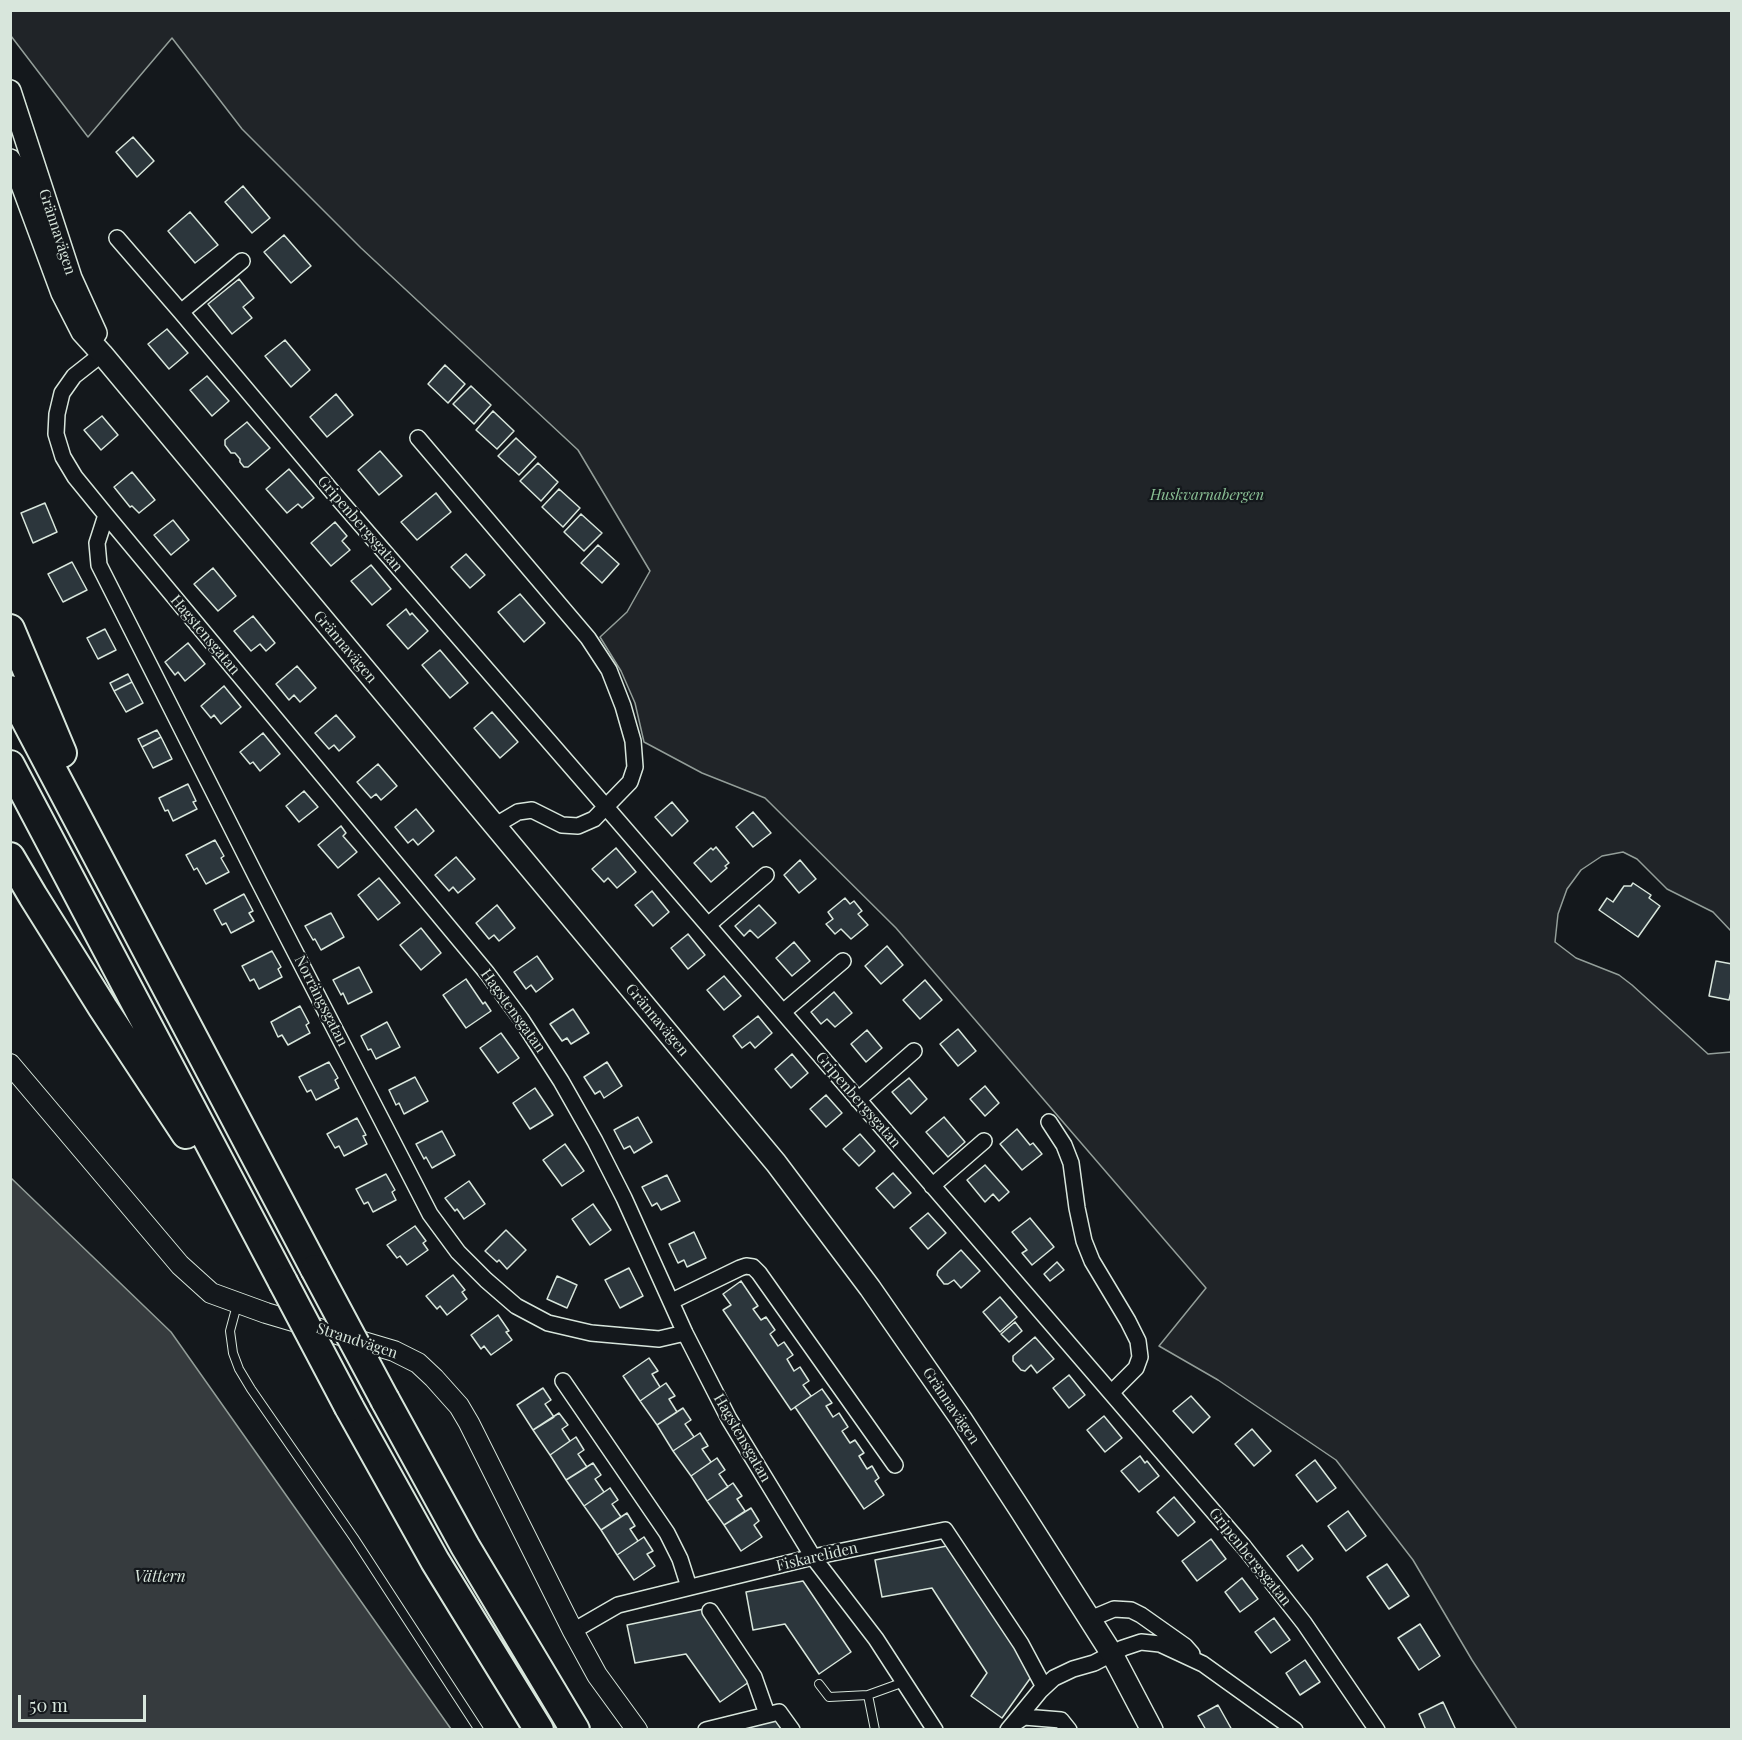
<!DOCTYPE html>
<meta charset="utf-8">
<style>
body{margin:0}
#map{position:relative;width:1742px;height:1740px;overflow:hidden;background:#14181c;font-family:"Playfair Display",serif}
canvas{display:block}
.frame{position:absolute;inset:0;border:12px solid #d8e6dc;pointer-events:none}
.scale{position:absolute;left:18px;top:1695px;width:128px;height:27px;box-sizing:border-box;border:3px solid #d8e6dc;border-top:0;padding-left:8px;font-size:18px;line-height:21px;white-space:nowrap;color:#d8e6dc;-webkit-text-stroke:4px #14181c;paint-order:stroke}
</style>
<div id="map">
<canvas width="1742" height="1740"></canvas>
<div class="frame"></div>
<div class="scale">50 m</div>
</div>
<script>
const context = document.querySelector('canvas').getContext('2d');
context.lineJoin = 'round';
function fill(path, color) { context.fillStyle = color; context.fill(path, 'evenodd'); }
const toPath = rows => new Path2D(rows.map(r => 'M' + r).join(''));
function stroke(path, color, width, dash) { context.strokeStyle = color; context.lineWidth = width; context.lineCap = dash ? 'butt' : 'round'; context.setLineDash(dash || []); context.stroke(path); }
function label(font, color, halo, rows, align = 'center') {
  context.font = font + ' "Playfair Display",serif'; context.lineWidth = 4.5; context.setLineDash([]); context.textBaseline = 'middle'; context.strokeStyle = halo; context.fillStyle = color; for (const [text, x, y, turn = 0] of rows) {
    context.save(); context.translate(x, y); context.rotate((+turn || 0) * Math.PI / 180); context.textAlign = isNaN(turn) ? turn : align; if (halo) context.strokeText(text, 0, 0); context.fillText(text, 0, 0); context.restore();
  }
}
const green = toPath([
 [11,10,1731,11,1731,931,1713,912,1667,889,1637,859,1623,852,1602,856,1581,870,1567,889,1558,914,1555,942,1576,958,1619,975,1632,985,1708,1054,1731,1052,1731,1729,1517,1729,1472,1660,1413,1560,1336,1460,1218,1380,1159,1346,1206,1288,896,928,765,798,702,773,644,742,635,703,621,671,600,637,627,612,650,571,578,450,361,248,242,129,172,38,88,137,11,36,11,10]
]);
fill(green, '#202428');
stroke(green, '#939e99', 1.5);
const water = toPath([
 [11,1178,171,1332,451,1729,11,1729,11,1178]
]);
fill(water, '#363b3e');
stroke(water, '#939e99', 1.5);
const building = toPath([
 [133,137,154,161,137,177,116,152,133,137],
 [243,186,270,218,252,233,225,202,243,186],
 [190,212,218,245,195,263,168,231,190,212],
 [284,235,311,266,291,283,264,252,284,235],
 [239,279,254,298,243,307,252,318,232,334,208,304,239,279],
 [167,329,188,353,169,369,148,344,167,329],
 [285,340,310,370,291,387,265,356,285,340],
 [445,365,465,384,448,403,428,384,445,365],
 [207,376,229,401,212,416,190,390,207,376],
 [471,386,491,405,474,424,453,404,471,386],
 [336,394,353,415,327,437,310,417,336,394],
 [493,411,514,431,497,449,476,430,493,411],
 [102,416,118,435,101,450,84,430,102,416],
 [247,422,270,448,248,467,244,467,240,462,240,459,235,453,231,453,225,445,225,440,247,422],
 [516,438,536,457,519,475,498,456,516,438],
 [380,451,402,476,379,495,358,470,380,451],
 [538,463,558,482,541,501,520,481,538,463],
 [289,469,314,498,302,508,298,504,287,513,266,489,289,469],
 [132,472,155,500,139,513,132,506,130,507,114,487,132,472],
 [559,489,580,508,563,527,542,507,559,489],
 [436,493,451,512,417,540,401,522,436,493],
 [45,503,57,532,33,543,21,513,45,503],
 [581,514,602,533,584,551,564,532,581,514],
 [173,520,189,540,171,555,154,535,173,520],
 [335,522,347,536,342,541,350,550,331,566,311,543,335,522],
 [598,545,619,564,602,583,581,563,598,545],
 [466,554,485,575,470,588,451,567,466,554],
 [72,562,87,590,63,602,48,574,72,562],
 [371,565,391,589,372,605,351,581,371,565],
 [213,568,236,596,218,611,194,584,213,568],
 [520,594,545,623,524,642,498,612,520,594],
 [406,609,410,615,412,613,428,631,408,649,387,625,406,609],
 [253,616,275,643,266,651,260,644,251,651,234,631,253,616],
 [105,629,116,650,98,659,87,638,105,629],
 [188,643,205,664,185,681,178,672,175,675,165,662,188,643],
 [440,650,468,683,450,698,422,665,440,650],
 [297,666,316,688,300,702,294,695,289,700,276,684,297,666],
 [128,674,132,682,114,691,110,683,128,674],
 [132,682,143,703,126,712,114,691,132,682],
 [224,686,241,707,221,724,214,715,211,718,201,706,224,686],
 [492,712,518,742,500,758,474,728,492,712],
 [336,715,355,737,339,751,334,745,329,749,315,733,336,715],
 [157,730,161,737,142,747,138,739,157,730],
 [263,733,280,754,260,771,253,762,250,764,240,752,263,733],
 [161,737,172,759,153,768,142,747,161,737],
 [378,764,397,786,381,800,376,794,371,798,357,782,378,764],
 [188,784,196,801,193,802,197,809,173,821,168,810,165,811,159,798,188,784],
 [304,791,318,807,299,822,286,806,304,791],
 [672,802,688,821,672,836,655,817,672,802],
 [416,809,434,831,418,845,413,839,408,843,395,827,416,809],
 [753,812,771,833,753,847,736,827,753,812],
 [341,826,346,833,343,836,357,852,338,868,318,845,341,826],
 [215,840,224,856,221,858,229,872,206,884,197,868,194,870,186,855,215,840],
 [716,847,729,863,725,866,727,868,711,882,694,863,711,848,713,850,716,847],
 [616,848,636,872,617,888,608,878,604,882,592,869,616,848],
 [456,857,475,879,458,893,453,887,449,891,435,875,456,857],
 [800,860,816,879,799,893,784,875,800,860],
 [379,878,400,903,378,920,358,895,379,878],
 [1633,883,1651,895,1649,898,1660,906,1638,937,1599,910,1607,898,1613,902,1624,886,1631,886,1633,883],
 [652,891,669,912,653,926,635,905,652,891],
 [244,894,253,911,249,913,254,921,231,933,226,923,222,925,214,910,244,894],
 [845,898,850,904,854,901,862,911,858,914,868,925,851,939,841,929,835,934,826,924,833,919,828,912,845,898],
 [497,905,515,928,499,941,494,935,489,939,476,923,497,905],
 [759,905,776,923,758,938,750,930,744,936,735,926,759,905],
 [331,913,344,937,321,950,315,939,313,940,305,926,331,913],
 [421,928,441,953,421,970,400,945,421,928],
 [688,934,705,955,688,969,671,948,688,934],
 [794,942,810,961,792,976,776,958,794,942],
 [887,946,903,965,881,984,865,966,887,946],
 [272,951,281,967,278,969,282,977,259,989,254,979,250,981,242,966,272,951],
 [537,956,553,979,536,992,531,985,526,989,514,972,537,956],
 [1716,961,1732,964,1732,987,1729,1000,1709,996,1716,961],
 [359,967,372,992,348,1004,343,993,341,995,333,980,359,967],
 [724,976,741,996,724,1010,707,990,724,976],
 [466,979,483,1004,485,1002,491,1011,466,1028,443,995,466,979],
 [925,980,942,1000,920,1019,903,1000,925,980],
 [834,992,852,1013,835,1027,827,1019,821,1024,811,1012,834,992],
 [300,1006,309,1023,306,1025,310,1033,288,1045,282,1035,278,1037,271,1022,300,1006],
 [573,1009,589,1033,571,1044,567,1038,562,1041,550,1024,573,1009],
 [758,1016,772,1033,755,1048,750,1042,742,1048,733,1036,758,1016],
 [387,1022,400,1047,376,1059,371,1049,368,1050,361,1036,387,1022],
 [958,1029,976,1051,958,1066,940,1044,958,1029],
 [867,1030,882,1048,866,1062,851,1044,867,1030],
 [501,1033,519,1058,498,1073,480,1048,501,1033],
 [792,1054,808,1073,791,1088,775,1069,792,1054],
 [329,1062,338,1078,335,1080,339,1088,316,1100,311,1090,307,1092,299,1077,329,1062],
 [607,1062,622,1086,604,1098,600,1091,595,1094,584,1077,607,1062],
 [415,1077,428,1101,404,1114,399,1103,396,1105,389,1090,415,1077],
 [909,1078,927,1099,911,1114,892,1092,909,1078],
 [985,1086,999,1103,985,1116,970,1099,985,1086],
 [535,1088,553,1115,530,1129,513,1103,535,1088],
 [826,1095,842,1113,826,1127,810,1109,826,1095],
 [638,1117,652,1142,634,1153,630,1146,624,1149,614,1130,638,1117],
 [944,1117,965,1142,948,1157,926,1132,944,1117],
 [357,1118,366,1135,363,1136,367,1144,344,1156,339,1146,335,1148,327,1134,357,1118],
 [1017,1129,1030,1145,1033,1143,1042,1154,1022,1170,1000,1144,1017,1129],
 [442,1131,455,1155,432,1168,426,1157,424,1159,416,1144,442,1131],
 [860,1134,875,1151,859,1166,843,1149,860,1134],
 [565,1144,584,1171,562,1186,543,1160,565,1144],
 [985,1165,1009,1192,999,1201,993,1194,985,1202,967,1180,985,1165],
 [893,1173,911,1193,894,1208,876,1188,893,1173],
 [386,1174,395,1190,392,1192,396,1200,373,1212,368,1202,364,1204,356,1189,386,1174],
 [667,1175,680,1201,661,1210,657,1203,652,1206,642,1187,667,1175],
 [469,1181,485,1204,464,1219,457,1209,455,1211,445,1198,469,1181],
 [593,1204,611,1230,590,1245,572,1219,593,1204],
 [928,1213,946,1233,928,1249,910,1228,928,1213],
 [1030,1218,1054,1247,1032,1265,1022,1253,1027,1250,1012,1232,1030,1218],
 [415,1226,426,1241,423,1243,428,1250,407,1265,400,1256,397,1258,387,1245,415,1226],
 [506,1230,526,1250,507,1269,499,1260,497,1262,485,1251,506,1230],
 [694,1232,706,1258,687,1267,684,1260,678,1263,669,1244,694,1232],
 [961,1250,980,1271,961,1288,954,1280,948,1284,944,1284,937,1275,938,1271,961,1250],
 [1057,1262,1064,1270,1050,1281,1044,1274,1057,1262],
 [629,1268,643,1296,620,1308,605,1280,629,1268],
 [453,1275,465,1290,462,1292,467,1299,447,1315,440,1306,437,1309,426,1296,453,1275],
 [557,1276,577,1285,567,1308,547,1299,557,1276],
 [741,1281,758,1306,753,1309,761,1320,766,1317,775,1330,770,1334,778,1346,784,1342,793,1355,787,1359,794,1371,800,1367,809,1381,803,1385,811,1396,791,1410,723,1310,731,1305,723,1294,741,1281],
 [1000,1297,1017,1317,1000,1332,983,1312,1000,1297],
 [498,1315,509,1331,506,1332,512,1340,491,1355,484,1346,481,1349,471,1335,498,1315],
 [1015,1322,1022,1331,1009,1342,1001,1334,1015,1322],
 [1035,1337,1054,1359,1037,1373,1031,1365,1025,1371,1021,1370,1013,1361,1013,1356,1035,1337],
 [649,1358,658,1371,652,1374,660,1387,640,1401,623,1376,649,1358],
 [1069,1375,1085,1395,1069,1408,1053,1388,1069,1375],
 [666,1383,675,1396,669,1399,677,1412,657,1425,640,1401,666,1383],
 [543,1388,551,1400,545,1404,554,1417,533,1430,517,1405,543,1388],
 [822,1389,832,1403,826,1406,833,1417,839,1413,848,1427,842,1431,850,1443,855,1440,864,1453,859,1456,867,1469,872,1466,879,1478,875,1481,884,1495,864,1509,795,1407,822,1389],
 [1191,1396,1210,1417,1193,1433,1173,1411,1191,1396],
 [683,1408,691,1420,685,1424,694,1437,673,1451,657,1425,683,1408],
 [559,1413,568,1425,562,1429,570,1441,550,1455,533,1430,559,1413],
 [1104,1416,1122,1438,1105,1452,1087,1430,1104,1416],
 [1252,1429,1271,1451,1254,1466,1235,1444,1252,1429],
 [700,1433,708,1446,702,1449,711,1462,691,1476,673,1451,700,1433],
 [576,1437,584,1450,578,1454,587,1467,566,1480,550,1455,576,1437],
 [1140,1456,1145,1463,1147,1461,1159,1476,1139,1492,1121,1471,1140,1456],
 [717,1458,725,1470,719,1474,728,1487,707,1501,691,1476,717,1458],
 [1315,1460,1336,1488,1317,1502,1296,1475,1315,1460],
 [593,1463,601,1475,595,1479,604,1492,584,1506,566,1480,593,1463],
 [733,1483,742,1496,737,1499,745,1511,724,1525,707,1501,733,1483],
 [610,1488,618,1500,612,1504,621,1517,601,1530,584,1506,610,1488],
 [1174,1497,1195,1522,1178,1536,1157,1512,1174,1497],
 [751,1508,759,1521,754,1525,762,1537,741,1551,724,1525,751,1508],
 [1348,1511,1366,1536,1346,1551,1328,1526,1348,1511],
 [627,1513,635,1526,630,1529,638,1541,617,1555,601,1530,627,1513],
 [644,1537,653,1551,647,1554,655,1566,634,1580,617,1555,644,1537],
 [1211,1539,1226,1559,1197,1581,1182,1561,1211,1539],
 [952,1545,1034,1673,1002,1718,971,1696,987,1673,932,1588,882,1597,875,1560,952,1545],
 [1302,1545,1313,1559,1298,1571,1287,1556,1302,1545],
 [1387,1564,1409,1596,1389,1609,1367,1577,1387,1564],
 [1242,1578,1258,1599,1240,1612,1225,1592,1242,1578],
 [803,1581,851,1652,819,1674,785,1624,753,1630,746,1592,803,1581],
 [704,1609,752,1680,720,1702,686,1654,635,1663,627,1625,704,1609],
 [1274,1618,1290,1640,1271,1653,1255,1632,1274,1618],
 [1420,1624,1440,1656,1419,1670,1398,1638,1420,1624],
 [1305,1660,1320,1682,1300,1695,1286,1673,1305,1660],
 [1443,1702,1456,1730,1426,1730,1419,1714,1443,1702],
 [1218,1705,1232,1730,1206,1730,1198,1716,1218,1705],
 [778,1714,788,1730,711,1730,778,1714]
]);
fill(building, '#2c363c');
stroke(building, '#d8e6dc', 1.5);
const service = toPath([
 [237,1305,230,1331,233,1353,239,1369,251,1389,354,1538,479,1730],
 [819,1684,829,1697,868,1695,904,1682],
 [868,1695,875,1730]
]);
const minor = toPath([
 [117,238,181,312,336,496,606,807,1244,1547,1304,1623,1377,1730],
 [181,312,242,261],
 [102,354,74,376,62,393,57,414,56,434,63,457,75,477,106,515,487,973,521,1019,561,1081,595,1141,624,1198,685,1333,729,1419,813,1557,876,1639,935,1730],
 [418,438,588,638,609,670,623,706,633,741,635,767,630,782,594,819,578,826,562,825,532,810,518,812,496,825],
 [106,515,97,543,99,565,258,880,430,1214,458,1252,486,1280,516,1306,548,1323,591,1333,659,1339,685,1333],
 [708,925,766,875],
 [783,1012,843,961],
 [858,1100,914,1051],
 [1049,1122,1064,1145,1071,1163,1077,1208,1084,1241,1092,1261,1128,1321,1138,1341,1140,1357,1136,1368,1111,1393],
 [932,1186,984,1141],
 [672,1301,740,1268,746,1266,753,1267,759,1273,895,1465],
 [563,1381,667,1533,680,1559,689,1587],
 [710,1611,754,1677,767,1714],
 [1090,1619,1114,1609,1131,1610,1141,1615,1185,1646,1192,1654],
 [573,1631,618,1605,813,1557,945,1530,1021,1644,1044,1687],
 [1015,1723,1024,1717,1061,1720,1069,1730],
 [706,1730,779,1712,792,1730],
 [1008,1730,1040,1691,1054,1678,1073,1669,1094,1663,1123,1648,1141,1642,1160,1644,1203,1664,1295,1730]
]);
const tertiary = toPath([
 [10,1064,180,1265,211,1293,266,1313,394,1351,418,1363,434,1378,459,1406,469,1423,573,1631,597,1675,637,1730]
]);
const secondary = toPath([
 [10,91,71,278,96,333],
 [10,160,18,174,62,293,82,332,102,354,776,1163,870,1288,961,1419,1021,1511,1112,1654,1152,1730]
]);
const motorway = toPath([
 [10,629,62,753],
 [10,690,315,1269],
 [10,765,283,1282],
 [10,857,33,896,103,1008,186,1134],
 [385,1400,465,1546,575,1730],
 [349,1407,435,1561,539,1730]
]);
stroke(service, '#d8e6dc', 10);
stroke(minor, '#d8e6dc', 18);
stroke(tertiary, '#d8e6dc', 22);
stroke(secondary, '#d8e6dc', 24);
stroke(motorway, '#d8e6dc', 32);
stroke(service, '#14181c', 8);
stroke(minor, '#14181c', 15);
stroke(tertiary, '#14181c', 20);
stroke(secondary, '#14181c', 21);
stroke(motorway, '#14181c', 28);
const motorwayBridge = toPath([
 [315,1269,385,1400],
 [283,1282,349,1407]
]);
stroke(motorwayBridge, '#d8e6dc', 32, []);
stroke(motorwayBridge, '#14181c', 28);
label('15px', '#d8e6dc', '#14181c', [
 ["Grännavägen",57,232,72],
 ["Gripenbergsgatan",360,524,49],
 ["Hagstensgatan",205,635,50],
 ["Grännavägen",345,647,50],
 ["Norrängsgatan",321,1001,63],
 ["Hagstensgatan",513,1011,54],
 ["Grännavägen",657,1020,50],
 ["Gripenbergsgatan",858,1100,49],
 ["Strandvägen",357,1341,18],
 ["Grännavägen",951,1406,56],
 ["Hagstensgatan",742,1438,60],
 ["Fiskareliden",817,1557,-13],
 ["Gripenbergsgatan",1250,1557,51]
]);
label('italic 15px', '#8ac095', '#14181c', [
 ["Huskvarnabergen",1207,495]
]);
label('italic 16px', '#d8e6dc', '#14181c', [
 ["Vättern",160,1577]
]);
</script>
